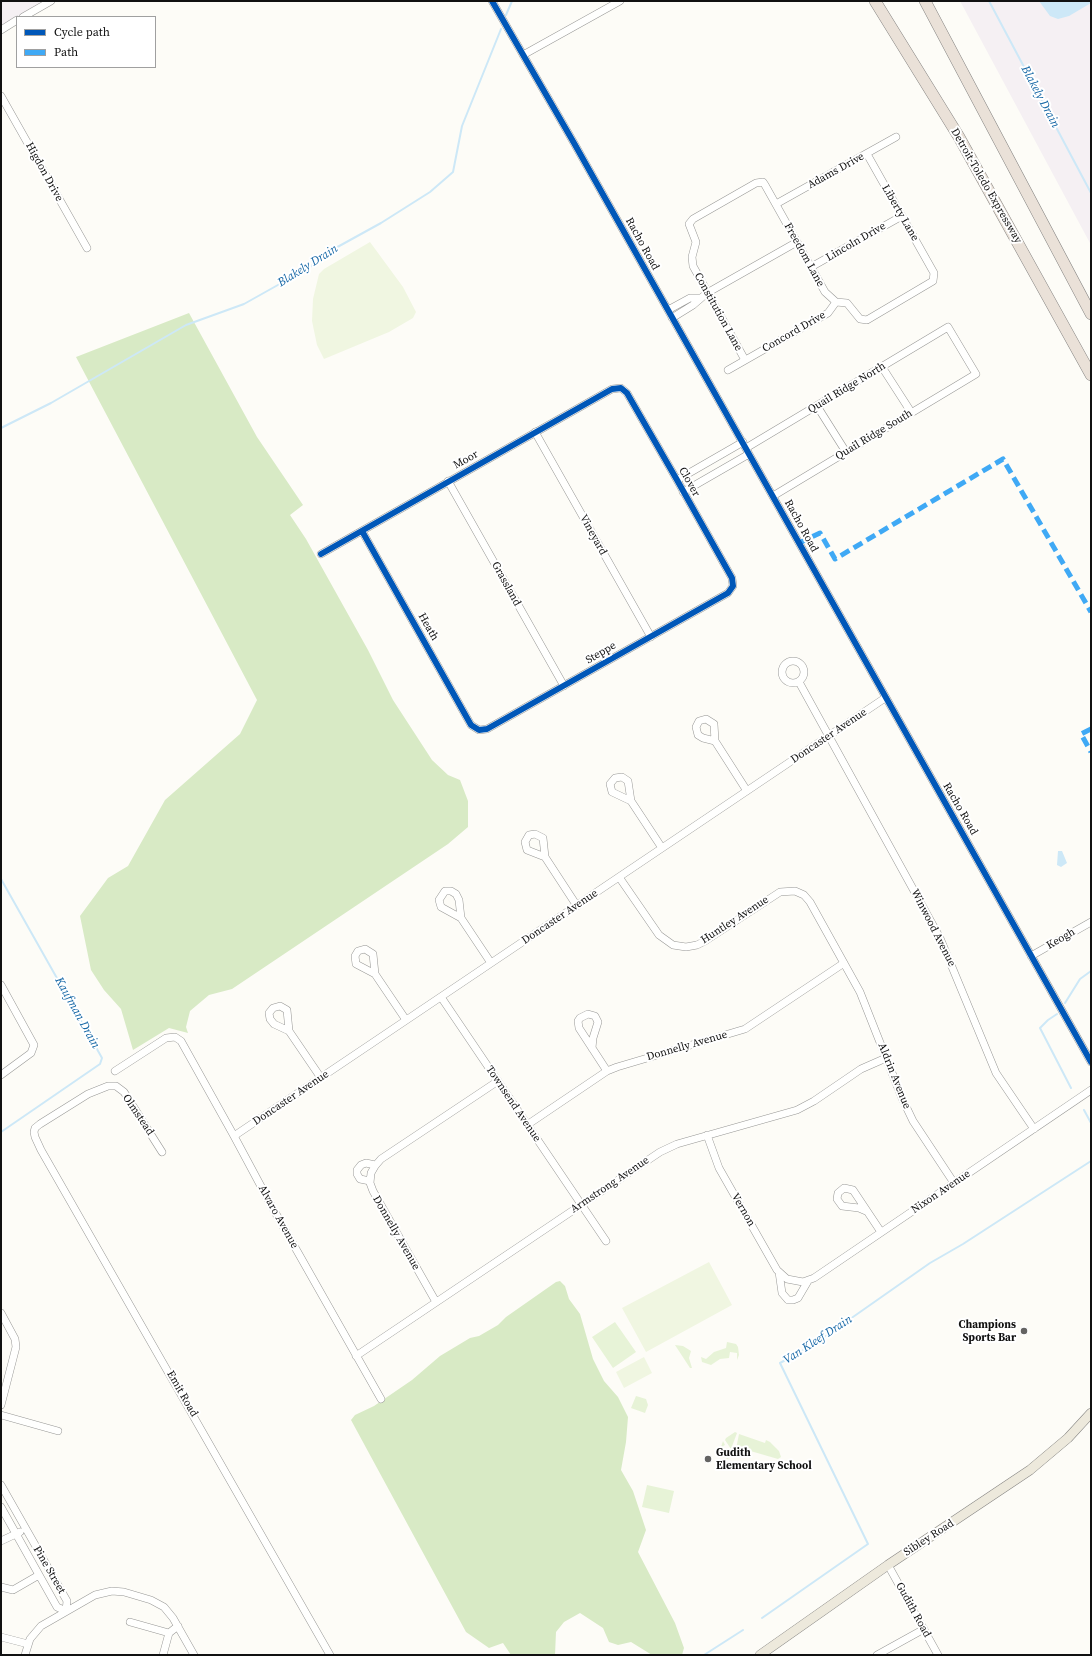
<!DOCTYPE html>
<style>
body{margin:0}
#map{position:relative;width:1092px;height:1656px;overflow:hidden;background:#fdfcf7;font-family:"Source Serif 4",serif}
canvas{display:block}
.frame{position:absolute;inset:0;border:2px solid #111;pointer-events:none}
.legend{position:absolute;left:16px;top:16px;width:140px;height:52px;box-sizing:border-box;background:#fff;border:1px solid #a0a0a0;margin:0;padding:5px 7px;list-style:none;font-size:12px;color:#111}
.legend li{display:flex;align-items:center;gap:8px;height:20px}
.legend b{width:20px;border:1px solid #a0a0a0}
</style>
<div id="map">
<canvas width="1092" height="1656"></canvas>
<div class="frame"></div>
<ul class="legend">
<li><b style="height:5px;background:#0057b8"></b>Cycle path</li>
<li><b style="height:5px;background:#3fa9f5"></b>Path</li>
</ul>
</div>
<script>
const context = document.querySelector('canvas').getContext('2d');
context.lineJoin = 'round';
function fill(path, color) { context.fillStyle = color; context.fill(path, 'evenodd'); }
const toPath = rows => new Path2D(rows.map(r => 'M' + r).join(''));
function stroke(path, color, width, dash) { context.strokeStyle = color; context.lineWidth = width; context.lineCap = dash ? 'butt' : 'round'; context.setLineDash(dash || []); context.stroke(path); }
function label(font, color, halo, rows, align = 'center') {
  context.font = font + ' "Source Serif 4",serif'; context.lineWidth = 4; context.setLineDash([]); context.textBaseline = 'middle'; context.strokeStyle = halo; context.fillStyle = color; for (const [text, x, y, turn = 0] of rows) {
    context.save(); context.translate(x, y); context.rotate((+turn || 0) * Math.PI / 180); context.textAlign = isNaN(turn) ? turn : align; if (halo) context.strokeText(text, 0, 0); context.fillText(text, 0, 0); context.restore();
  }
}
fill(toPath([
 [1,1,44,1,1,26],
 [960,1,1091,1,1091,245]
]), '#f5f0f3');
fill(toPath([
 [615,1322,636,1352,613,1368,592,1337],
 [727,1342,736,1344,738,1347,739,1355,737,1360,737,1353,730,1352,729,1358,720,1359,711,1365,702,1362,701,1357,706,1359,714,1352,726,1348],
 [675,1345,683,1346,691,1351,689,1358,692,1368,690,1368],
 [636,1396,646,1399,648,1405,645,1413,631,1408],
 [735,1432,737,1433,731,1449,725,1440,726,1438],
 [739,1434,765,1443,766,1440,770,1442,779,1451,781,1457,778,1459,747,1450,747,1448,740,1447,736,1449],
 [723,1441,725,1445,723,1446,724,1449,727,1448,731,1455,728,1459,718,1456],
 [647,1485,674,1491,669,1513,642,1507]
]), '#e7f3d7');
fill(toPath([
 [189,313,257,437,303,505,290,515,306,539,368,650,393,700,432,760,448,775,460,780,468,801,468,827,448,844,232,989,209,995,190,1011,186,1027,188,1033,169,1028,133,1050,121,1009,104,990,91,970,80,916,108,878,128,866,165,800,240,734,257,700,76,357],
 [560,1281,565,1286,569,1299,580,1314,593,1359,604,1381,618,1397,628,1417,626,1442,621,1470,633,1491,646,1530,638,1552,675,1623,684,1648,682,1655,652,1655,631,1642,618,1645,609,1642,603,1628,580,1613,564,1622,556,1632,555,1655,511,1655,503,1643,489,1648,466,1632,351,1420,355,1415,374,1406,412,1380,440,1356,470,1338,479,1336,498,1325,506,1317,556,1282]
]), '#d8eac5');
fill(toPath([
 [370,242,403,287,416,312,413,318,389,332,324,359,317,345,312,321,313,299,319,274,324,269],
 [709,1262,732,1305,646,1352,622,1308],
 [644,1357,652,1373,624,1388,616,1372]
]), '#f0f6e1');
fill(toPath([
 [1039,1,1091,1,1091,3,1069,16,1058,19,1050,16],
 [1058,851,1062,851,1067,863,1061,867,1057,865]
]), '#cde8f7');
stroke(toPath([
 [989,1,1091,193],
 [506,15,512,1],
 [1,428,51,403,186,325,244,304,310,267,332,250,381,223,430,192,453,172,462,126,501,29],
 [1,879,102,1058,100,1064,1,1132],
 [1065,1003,1080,979,1091,971],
 [1057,1014,1048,1020,1040,1028,1071,1088],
 [1084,1110,1091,1123],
 [762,1618,868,1544,780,1363,813,1345,930,1263,963,1244,1091,1161],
 [704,1655,743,1630]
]), '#cde8f7', 2);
const minor = toPath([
 [492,1,574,143,1091,1062],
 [23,17,51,1],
 [1,30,17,20],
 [523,55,620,1],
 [1,96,87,248],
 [776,204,896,137],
 [811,267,902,216],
 [668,310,690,298,700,298],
 [672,318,693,305,707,293,797,242],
 [745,360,693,266,692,257,696,242,689,224,693,219,756,183,763,182,765,185,825,292,836,302,847,303,860,319,867,320,933,281,934,273,867,154],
 [882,367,911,412],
 [728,370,828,313,836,302],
 [817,406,846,452],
 [535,432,651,637],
 [746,448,948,327,976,374,773,496],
 [677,480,743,442],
 [448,481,564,686],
 [683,492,749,454],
 [321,554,612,389,621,388,627,393,677,480,732,578,733,586,728,593,487,729,479,730,471,725,362,531],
 '782 672a11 11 0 1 1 22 0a11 11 0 1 1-22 0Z',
 [799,682,940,938,996,1073,1034,1129],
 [715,741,703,738,698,735,696,727,699,721,706,719,714,724,715,741,747,791],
 [631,801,628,781,622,777,615,778,610,784,612,792,631,801,662,848],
 [545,857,527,850,525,842,529,835,535,834,543,838,545,857,577,906],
 [619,877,659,935,673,945,686,947,697,945,705,941,780,892,795,891,804,895,810,902,860,992,902,1098,913,1121,954,1183],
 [461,918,441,907,439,900,445,891,451,891,456,894,459,900,461,918,491,963],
 [1031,956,1091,922],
 [375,974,356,964,355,956,358,951,365,949,373,954,375,974,406,1020],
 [1,985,34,1045,31,1053,1,1075],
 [441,997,606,1241],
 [289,1031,274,1024,270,1019,269,1013,273,1008,280,1006,287,1010,289,1031,321,1078],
 [592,1048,593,1038,598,1022,595,1016,588,1014,580,1018,578,1021,579,1028,607,1071],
 [115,1071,166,1038,175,1037,181,1041,234,1136,271,1205,381,1399],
 [527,1125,607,1071,617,1067,745,1029,844,963],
 [707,1135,719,1168,777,1270,787,1279,803,1282,814,1278,1091,1090],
 [234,1136,885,698],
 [162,1152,124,1092,116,1086,108,1086,88,1094,40,1124,35,1128,34,1132,35,1137,41,1150,330,1655],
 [370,1181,360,1179,357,1174,357,1170,361,1165,366,1163,375,1165],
 [866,1211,859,1208,842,1206,837,1199,838,1193,844,1188,853,1190,881,1232],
 [779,1272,782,1293,788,1300,793,1300,798,1298,808,1281],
 [436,1302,373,1191,370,1183,371,1173,375,1166,381,1159,498,1081],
 [1,1313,15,1339,16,1347,1,1405],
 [356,1356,660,1152,677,1144,797,1110,814,1101,861,1069,886,1058],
 [1,1415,58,1431],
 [1,1485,67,1601,66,1611],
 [1,1507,57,1607,66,1611],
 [1,1541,20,1532],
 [888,1565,938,1655],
 [1,1587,13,1590,39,1575],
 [130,1622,169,1633,178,1626],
 [1,1637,28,1644],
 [25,1655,30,1639,41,1626,95,1595,112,1591,124,1592,151,1600,164,1607,173,1618,194,1655],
 [163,1655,169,1633],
 [877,1655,924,1629]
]);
const major = toPath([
 [760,1655,888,1565,1030,1470,1068,1438,1091,1413]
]);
const highway = toPath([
 [875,1,959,137,1091,375],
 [925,1,1091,314]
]);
stroke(minor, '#979795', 8);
stroke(major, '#858482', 10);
stroke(highway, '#858482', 12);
stroke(minor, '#fffffe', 7);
stroke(major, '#ede9dc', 9);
stroke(highway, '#eae1d8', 11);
stroke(toPath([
 [799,543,820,533,835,559,1003,459,1091,612],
 [1091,729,1081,734,1091,752]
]), '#3fa9f5', 5, [10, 5]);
stroke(toPath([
 [492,1,574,143,1091,1062],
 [321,554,612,389,621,388,627,393,677,480,732,578,733,586,728,593,487,729,479,730,471,725,362,531]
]), '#0057b8', 6);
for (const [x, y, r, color] of [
 [1024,1331,4,"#646362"],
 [708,1459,4,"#646362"]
]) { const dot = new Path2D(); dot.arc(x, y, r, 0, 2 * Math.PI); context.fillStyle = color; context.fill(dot); stroke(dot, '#fff', 1.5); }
label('11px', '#111', '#fff', [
 ["Adams Drive",836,171,-29],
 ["Higdon Drive",44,172,61],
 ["Detroit-Toledo Expressway",986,186,60],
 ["Liberty Lane",900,213,60],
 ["Lincoln Drive",856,242,-30],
 ["Racho Road",642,244,61],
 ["Freedom Lane",804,255,61],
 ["Constitution Lane",718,312,61],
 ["Concord Drive",794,332,-30],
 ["Quail Ridge North",847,388,-31],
 ["Quail Ridge South",874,435,-31],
 ["Moor",466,460,-29],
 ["Clover",689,482,61],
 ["Racho Road",801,526,61],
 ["Vineyard",593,535,61],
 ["Grassland",506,584,61],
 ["Heath",428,627,60],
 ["Steppe",601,653,-30],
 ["Doncaster Avenue",829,736,-34],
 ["Racho Road",960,809,60],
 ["Doncaster Avenue",560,917,-34],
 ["Huntley Avenue",735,920,-33],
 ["Winwood Avenue",933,928,63],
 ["Keogh",1061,939,-30],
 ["Donnelly Avenue",687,1046,-16],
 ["Aldrin Avenue",894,1076,68],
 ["Doncaster Avenue",291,1098,-34],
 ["Townsend Avenue",513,1104,56],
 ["Olmstead",138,1115,56],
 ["Armstrong Avenue",610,1185,-34],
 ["Nixon Avenue",941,1192,-34],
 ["Vernon",743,1210,60],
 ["Alvaro Avenue",278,1217,61],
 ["Donnelly Avenue",396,1233,60],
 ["Emit Road",182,1394,60],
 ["Sibley Road",929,1538,-33],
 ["Pine Street",49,1570,60],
 ["Gudith Road",913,1610,61]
]);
label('bold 11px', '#111', '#fff', [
 ["Champions",1016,1325],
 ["Sports Bar",1016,1338],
 ["Gudith",716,1453,"left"],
 ["Elementary School",716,1466,"left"]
], 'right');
label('italic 12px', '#1768a6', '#fff', [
 ["Blakely Drain",1040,97,62],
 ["Blakely Drain",308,266,-32],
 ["Kaufman Drain",77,1013,61],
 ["Van Kleef Drain",818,1340,-33]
]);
</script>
